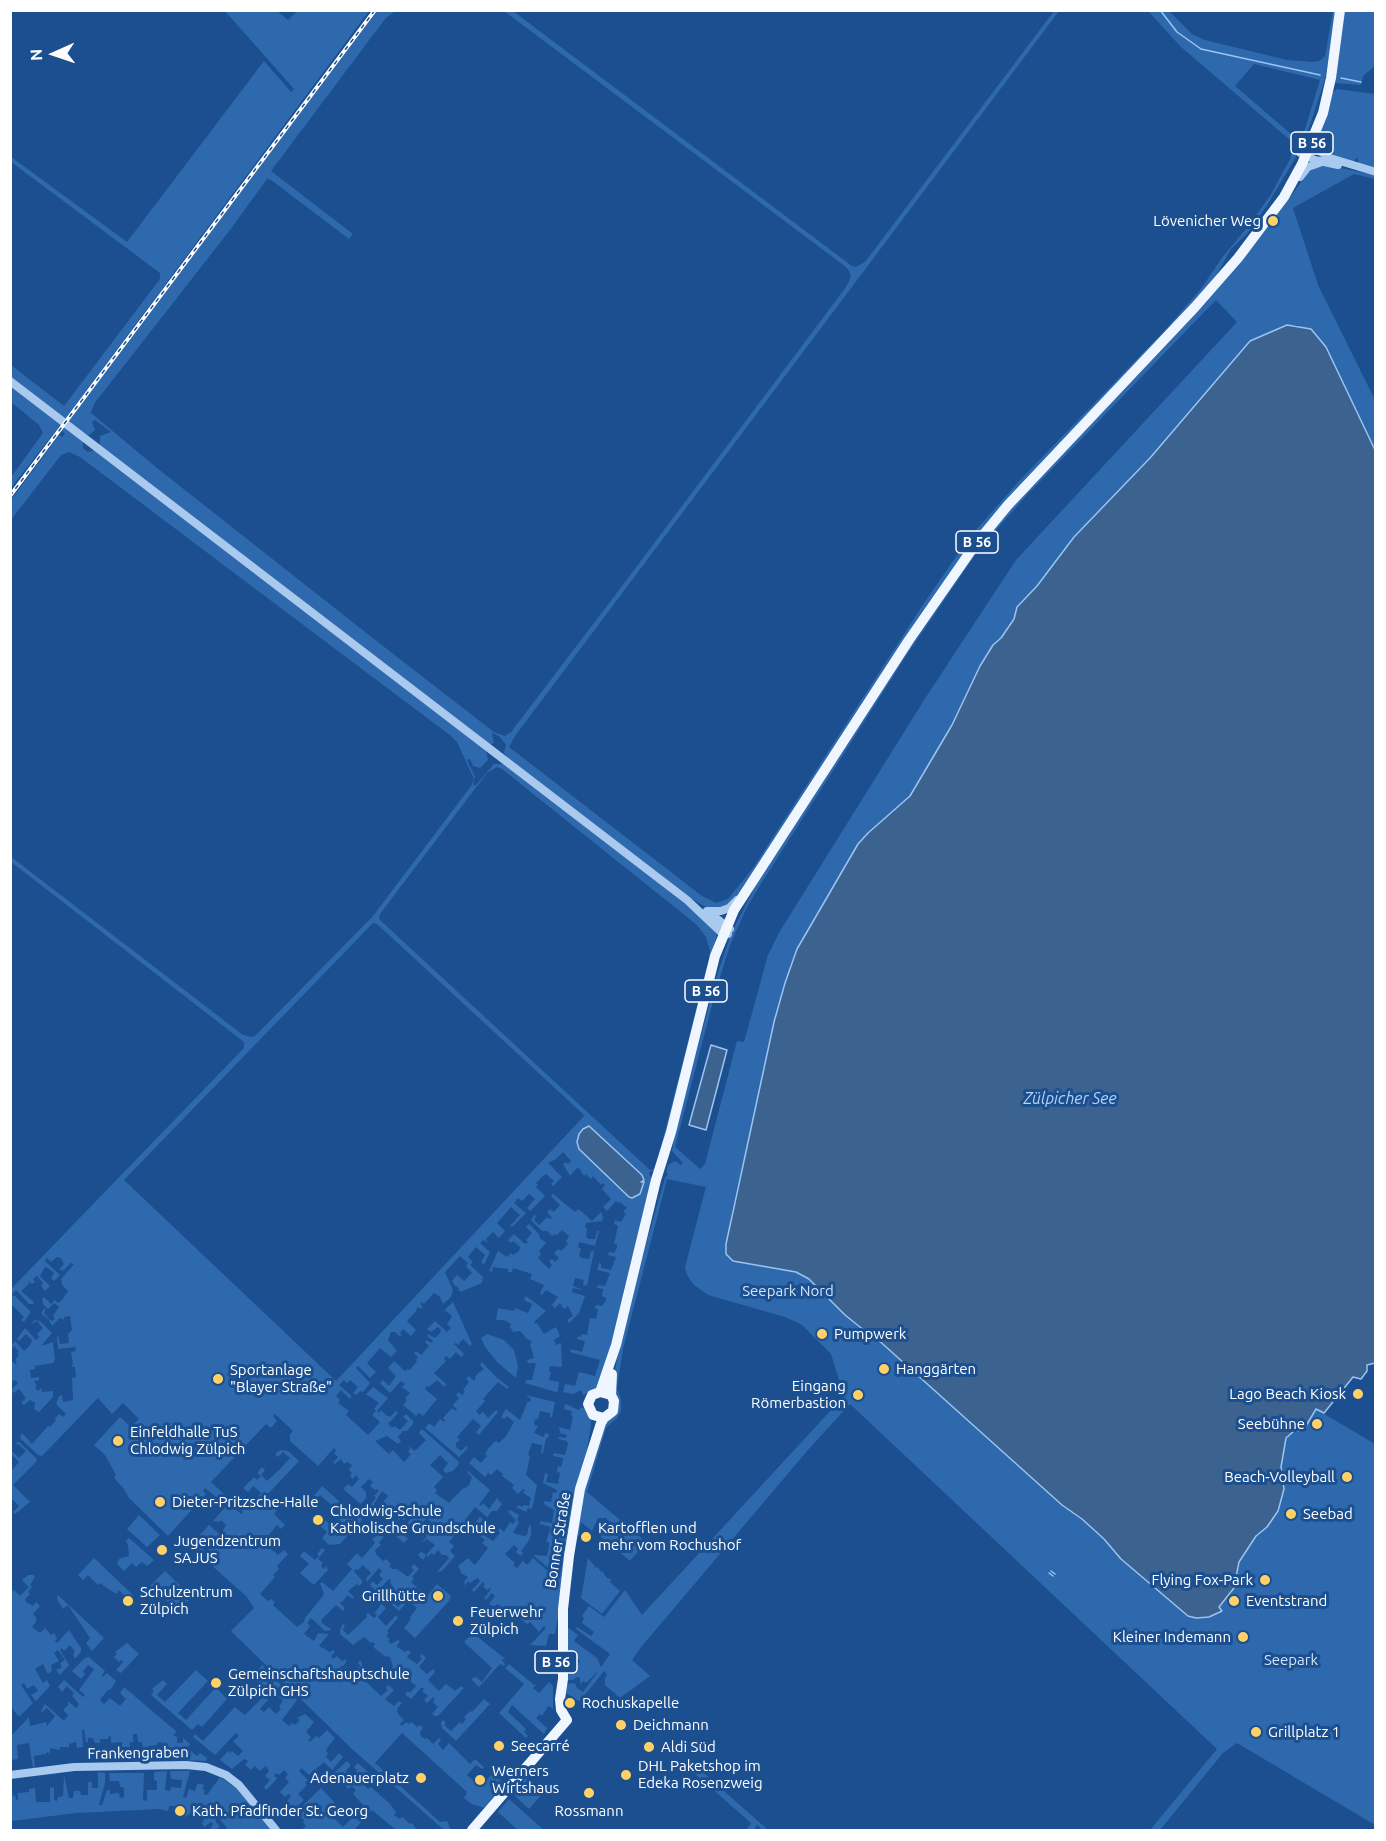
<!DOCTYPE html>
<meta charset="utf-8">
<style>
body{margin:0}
#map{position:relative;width:1386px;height:1841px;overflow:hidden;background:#1b4f8f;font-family:Ubuntu,sans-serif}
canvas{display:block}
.frame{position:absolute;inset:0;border:12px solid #fff;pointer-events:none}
.north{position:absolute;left:24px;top:24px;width:60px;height:60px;-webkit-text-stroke:4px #1b4f8f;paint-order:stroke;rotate:267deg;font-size:16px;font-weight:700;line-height:24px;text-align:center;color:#fff}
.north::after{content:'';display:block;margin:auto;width:21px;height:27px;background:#fff;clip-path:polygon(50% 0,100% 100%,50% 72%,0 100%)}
</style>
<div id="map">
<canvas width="1386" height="1841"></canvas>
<div class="frame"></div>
<div class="north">N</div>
</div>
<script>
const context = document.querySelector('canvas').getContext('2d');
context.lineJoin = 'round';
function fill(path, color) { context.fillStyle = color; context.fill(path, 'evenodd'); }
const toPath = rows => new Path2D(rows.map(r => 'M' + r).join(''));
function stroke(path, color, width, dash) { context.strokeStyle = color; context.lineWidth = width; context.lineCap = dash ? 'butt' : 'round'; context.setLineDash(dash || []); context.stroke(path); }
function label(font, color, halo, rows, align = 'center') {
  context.font = font + ' Ubuntu,sans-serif'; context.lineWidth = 6; context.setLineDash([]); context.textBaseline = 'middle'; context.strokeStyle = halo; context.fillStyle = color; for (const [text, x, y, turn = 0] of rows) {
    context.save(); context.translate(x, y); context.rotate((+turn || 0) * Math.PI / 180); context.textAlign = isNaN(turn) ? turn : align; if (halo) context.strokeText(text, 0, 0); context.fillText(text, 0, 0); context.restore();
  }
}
fill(toPath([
 [225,11,277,11,288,20,297,11,369,11,65,419,11,377,11,365,64,406,160,279,160,273,11,162,10,156,127,242,264,61,291,92,294,89],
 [377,11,395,11,385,19,271,171,353,234,349,239,271,180,267,179,230,230,94,404,91,413,157,468,374,639,494,732,505,736,511,732,619,590,846,287,851,277,849,271,846,267,504,11,513,11,852,266,856,267,865,262,1054,11,1059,11,515,736,509,747,702,896,716,903,728,899,753,868,924,603,969,538,1020,480,1165,330,1200,290,1224,255,1245,230,1270,196,1290,159,1293,147,1290,140,1181,47,1148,11,1169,11,1192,34,1205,40,1287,60,1312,62,1319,61,1325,56,1333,11,1337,11,1325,79,1311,122,1306,135,1301,138,1296,148,1296,157,1266,207,1246,235,1231,249,1217,274,1203,293,1011,497,758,869,735,899,725,907,709,909,682,893,509,760,504,753,506,745,500,737,493,733,492,735,494,743,490,745,100,445,100,436,111,432,95,420,92,422,95,430,89,435,84,433,68,421],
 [1254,64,1320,80,1305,129,1299,136,1291,134,1235,86],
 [1343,11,1375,11,1375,66,1363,76,1361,85,1335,83],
 [1337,89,1375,94,1375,169,1358,163,1358,159,1356,158,1353,163,1322,151,1318,146,1317,139,1333,92],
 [1326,165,1375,175,1375,179,1354,174,1293,208,1318,285,1375,400,1375,450,1326,347,1298,325,1287,325,1250,341,1150,458,1074,537,1037,586,1017,607,1014,619,1001,638,993,645,980,666,952,725,910,796,868,833,858,845,814,919,750,1133,732,1210,726,1250,734,1261,796,1272,809,1279,845,1315,870,1335,875,1337,1062,1505,1082,1519,1104,1539,1121,1559,1188,1616,1219,1607,1231,1594,1239,1562,1256,1536,1267,1527,1278,1511,1284,1489,1281,1467,1286,1438,1294,1431,1303,1430,1316,1409,1375,1444,1375,1825,1237,1743,1223,1753,1160,1830,1150,1830,1217,1749,850,1404,808,1450,642,1646,632,1660,650,1676,620,1698,605,1685,605,1679,607,1674,604,1671,580,1701,577,1700,566,1693,567,1684,575,1683,577,1688,583,1692,599,1670,586,1683,583,1681,580,1684,580,1678,577,1677,573,1680,567,1680,567,1676,575,1669,575,1665,577,1665,580,1661,575,1656,573,1660,567,1660,567,1627,578,1635,574,1641,597,1658,601,1667,610,1654,576,1629,577,1627,591,1636,594,1632,582,1623,584,1618,582,1616,589,1606,604,1617,625,1590,642,1615,844,1396,831,1354,802,1325,785,1317,708,1295,694,1285,687,1275,685,1267,706,1187,667,1179,623,1349,617,1388,621,1400,621,1411,617,1418,606,1428,587,1492,646,1542,630,1561,599,1535,600,1530,604,1531,607,1518,598,1518,592,1531,581,1522,579,1536,576,1534,584,1488,601,1429,611,1418,612,1387,619,1347,644,1251,665,1178,668,1174,666,1173,668,1165,675,1161,681,1165,683,1163,672,1151,676,1127,718,972,732,932,757,883,910,644,997,522,1266,230,1307,174,1314,168],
 [1216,300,1237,322,1016,560,926,697,780,931,768,955,744,1042,737,1041,705,1164,700,1169,675,1147,716,990,730,945,747,907,759,887,906,656,980,548,1028,494],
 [10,384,61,424,11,488,11,477,43,433,39,425,11,402],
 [64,426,83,440,83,448,88,452,94,450,486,750,488,760,480,768,473,766,470,759,467,760,475,777,473,784,475,786,494,764,503,764,658,882,704,920,717,934,657,1171,650,1171,649,1174,652,1178,600,1387,583,1395,581,1390,573,1394,563,1392,565,1384,575,1386,579,1372,595,1376,600,1360,570,1352,571,1349,582,1352,585,1341,577,1339,578,1336,581,1337,581,1334,587,1335,590,1318,596,1319,598,1309,595,1308,596,1305,602,1306,605,1302,606,1298,602,1296,603,1289,597,1288,598,1285,605,1286,610,1273,597,1270,599,1263,601,1264,601,1268,611,1270,616,1257,608,1255,609,1252,614,1253,617,1248,617,1244,614,1244,618,1226,614,1224,615,1220,621,1222,626,1214,623,1211,627,1208,620,1202,618,1203,616,1201,607,1211,603,1207,611,1199,602,1189,605,1185,603,1183,601,1185,593,1176,591,1179,586,1174,584,1176,578,1167,570,1176,563,1164,566,1162,568,1164,571,1161,563,1152,556,1159,548,1163,562,1177,553,1186,551,1184,554,1181,546,1174,542,1177,536,1183,538,1185,536,1187,545,1196,530,1211,527,1208,535,1199,529,1194,522,1201,518,1198,514,1203,526,1213,512,1227,510,1226,520,1215,511,1207,497,1223,505,1231,499,1238,493,1232,486,1239,488,1243,484,1240,480,1243,490,1252,484,1265,481,1262,485,1255,476,1247,468,1257,473,1262,470,1265,483,1277,482,1283,460,1292,458,1287,455,1286,452,1281,457,1275,464,1281,472,1273,466,1266,468,1263,460,1256,445,1272,453,1290,451,1297,443,1304,440,1297,434,1293,424,1304,422,1302,420,1304,423,1307,421,1309,418,1307,416,1309,417,1310,407,1321,416,1330,411,1336,403,1329,400,1333,402,1335,400,1337,395,1332,391,1332,388,1340,397,1351,391,1357,380,1348,367,1363,376,1372,370,1378,358,1366,356,1368,370,1383,363,1392,360,1391,357,1395,353,1393,358,1387,350,1380,347,1383,344,1380,339,1385,352,1396,350,1399,341,1390,336,1396,340,1400,338,1403,349,1411,346,1415,368,1435,380,1422,372,1415,376,1411,374,1409,379,1403,366,1394,373,1387,388,1398,377,1411,379,1413,381,1410,386,1415,390,1417,396,1411,398,1413,388,1424,392,1428,394,1426,400,1430,408,1421,403,1417,406,1414,413,1421,413,1424,407,1431,403,1431,398,1437,401,1441,398,1444,387,1436,375,1441,389,1454,393,1450,404,1462,411,1454,408,1452,410,1449,408,1446,415,1451,426,1440,419,1433,422,1429,458,1461,459,1464,453,1471,446,1473,443,1470,448,1463,440,1455,430,1465,443,1477,434,1487,437,1490,435,1493,439,1496,449,1503,463,1488,464,1489,469,1485,472,1477,467,1472,468,1471,490,1490,479,1505,481,1506,483,1503,489,1509,497,1498,502,1504,497,1511,492,1511,487,1517,475,1507,466,1519,473,1525,480,1517,484,1520,478,1527,481,1530,478,1533,468,1525,465,1528,462,1526,449,1542,454,1546,450,1551,455,1556,442,1571,437,1572,449,1558,446,1555,442,1555,438,1550,434,1555,431,1553,428,1557,426,1555,423,1560,418,1555,421,1551,426,1555,435,1545,427,1539,421,1543,427,1536,422,1532,431,1522,427,1518,418,1528,418,1523,414,1520,402,1533,408,1539,404,1543,396,1536,415,1514,413,1512,404,1520,401,1518,399,1520,391,1513,393,1511,390,1509,383,1508,386,1504,383,1502,388,1496,382,1491,374,1504,381,1510,374,1517,370,1512,372,1509,369,1506,376,1498,374,1496,379,1491,377,1489,375,1490,370,1486,373,1482,369,1479,361,1487,366,1492,366,1498,361,1504,343,1489,348,1484,352,1487,359,1479,356,1475,353,1479,350,1476,352,1473,349,1470,352,1465,347,1462,344,1464,341,1459,335,1464,333,1463,338,1457,334,1453,336,1450,334,1448,318,1466,290,1441,290,1434,293,1431,275,1414,273,1416,277,1421,271,1428,266,1424,211,1482,226,1496,216,1497,205,1488,203,1491,206,1494,168,1536,129,1498,124,1489,114,1478,116,1475,105,1455,94,1445,120,1417,131,1427,139,1419,123,1403,112,1414,98,1398,42,1456,38,1455,20,1438,22,1433,32,1444,48,1426,50,1427,56,1420,55,1418,59,1414,63,1417,66,1414,56,1404,59,1396,62,1395,63,1402,73,1400,72,1378,76,1377,75,1367,71,1367,73,1364,71,1352,76,1351,75,1347,58,1349,57,1337,58,1335,60,1344,69,1343,68,1334,72,1330,70,1316,64,1317,64,1320,60,1318,52,1326,49,1320,41,1313,44,1309,46,1310,44,1313,49,1319,52,1321,55,1319,53,1316,59,1307,54,1303,48,1309,43,1304,42,1299,44,1297,51,1304,55,1300,58,1303,62,1300,68,1291,62,1285,61,1279,74,1264,71,1263,63,1271,59,1269,64,1264,61,1258,57,1257,51,1262,47,1258,45,1261,60,1275,54,1281,51,1278,54,1273,48,1268,45,1267,40,1276,50,1286,45,1291,41,1286,43,1283,37,1276,33,1279,35,1282,32,1284,28,1281,29,1284,21,1291,34,1302,33,1304,29,1304,16,1290,11,1295,15,1296,31,1312,24,1322,21,1320,24,1317,11,1304,11,1289,244,1048,244,1042,11,862,10,856,243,1035,252,1037,255,1036,373,916,471,786,474,779,457,742,451,736,80,457,69,452,61,455,11,520,11,500,59,435,62,437,65,434,61,430],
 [497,767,502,769,697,925,706,937,710,951,709,959,655,1170,650,1170,379,919,380,914,487,773],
 [373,923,377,924,583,1114,584,1116,336,1381,124,1180],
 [583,1129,644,1180,641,1180,641,1182,644,1183,640,1195,632,1198,629,1197,588,1158,577,1138],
 [553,1194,575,1212,578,1209,581,1211,592,1221,601,1212,603,1217,602,1221,586,1223,585,1227,587,1228,586,1237,589,1239,595,1239,597,1231,599,1231,595,1246,579,1242,578,1247,581,1249,579,1256,582,1258,589,1259,591,1251,594,1251,587,1286,583,1285,584,1280,575,1278,573,1286,581,1289,581,1290,573,1288,572,1292,585,1296,579,1313,569,1323,567,1320,573,1316,568,1306,564,1309,560,1303,555,1308,552,1305,558,1297,546,1290,542,1295,540,1293,544,1285,530,1279,532,1274,513,1268,512,1272,508,1272,508,1269,493,1267,492,1272,489,1271,498,1251,507,1257,511,1253,513,1255,519,1251,520,1247,513,1241,511,1243,508,1240,514,1234,525,1244,528,1242,526,1240,532,1233,526,1227,529,1224,539,1234,540,1238,546,1243,539,1251,541,1254,538,1258,549,1269,552,1265,549,1261,552,1259,555,1262,559,1258,554,1253,558,1249,561,1251,568,1244,566,1241,569,1236,562,1230,557,1235,555,1234,552,1236,547,1231,542,1231,531,1220,534,1215,536,1216,534,1220,539,1225,547,1217,550,1219,552,1218,547,1212,550,1209,554,1212,560,1205,551,1196],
 [526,1296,546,1311,534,1322,535,1324,537,1323,544,1334,556,1327,560,1336,554,1340,556,1345,561,1343,562,1367,550,1366,549,1371,551,1372,549,1380,559,1382,558,1391,556,1392,525,1383,526,1380,532,1380,536,1363,528,1363,527,1360,534,1358,530,1344,532,1342,526,1338,520,1331,512,1332,513,1330,510,1328,511,1324,504,1320,496,1320,498,1308,514,1311,515,1308,528,1313,532,1304,524,1300],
 [453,1302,472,1344,470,1346,463,1339,458,1345,456,1343,454,1344,464,1354,461,1357,456,1352,450,1359,446,1356,444,1359,446,1361,434,1373,446,1384,445,1387,437,1380,429,1387,427,1386,425,1389,437,1399,423,1416,419,1413,416,1416,403,1405,407,1400,405,1398,410,1393,402,1387,405,1384,401,1381,390,1393,380,1383,383,1380,389,1386,396,1376,388,1368,394,1361,405,1371,408,1369,410,1370,417,1361,416,1360,418,1357,414,1353,416,1351,421,1355,429,1346,425,1342,427,1340,431,1343,433,1341,427,1336,428,1334,435,1338,440,1333,441,1330,438,1327,431,1332,427,1329,435,1321,447,1332,451,1328,447,1324,452,1316,445,1310,438,1316],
 [34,1320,40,1321,52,1333,41,1346,53,1342,55,1360,53,1363,35,1366,35,1369,30,1370,31,1378,39,1377,39,1380,34,1381,37,1386,35,1388,38,1391,41,1388,42,1392,53,1391,53,1397,39,1412,34,1409,35,1403,30,1400,24,1405,21,1403,26,1398,19,1389,14,1393,11,1390,18,1383,15,1380,12,1382,11,1380,12,1377,11,1375,11,1360,15,1364,17,1362,15,1360,19,1355,17,1353,19,1351,14,1346,11,1349,11,1346,15,1341,24,1351,31,1344,32,1340,26,1334,19,1341,17,1339,25,1328,36,1340,39,1337,37,1334,43,1328,37,1321,32,1324],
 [487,1334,504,1340,514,1350,518,1366,516,1378,498,1363,485,1347,481,1338],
 [482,1362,496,1377,509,1387,507,1389,498,1382,483,1399,485,1401,476,1411,479,1415,483,1412,488,1418,496,1410,498,1412,479,1435,476,1432,481,1426,473,1419,457,1437,460,1440,456,1443,456,1447,461,1451,466,1446,468,1448,459,1457,425,1428,429,1423,434,1427,440,1419,444,1422,445,1420,443,1418,452,1408,456,1411,457,1410,453,1405,459,1398,456,1395,459,1392,462,1395,465,1392,463,1390,469,1382,466,1379,469,1376,474,1381,477,1374,484,1369,480,1365],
 [526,1395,555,1402,552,1417,550,1417,550,1413,540,1411,538,1419,535,1419,534,1425,538,1426,534,1433,544,1437,545,1433,549,1434,548,1438,546,1438,543,1453,541,1453,542,1445,532,1443,529,1451,528,1455,530,1456,526,1475,537,1485,532,1509,528,1508,526,1512,516,1507,519,1505,522,1507,524,1505,529,1506,531,1498,523,1493,525,1490,523,1489,518,1494,512,1488,514,1485,502,1476,503,1474,497,1469,491,1475,488,1473,485,1477,469,1463,474,1457,481,1463,487,1456,485,1454,488,1449,494,1442,496,1441,499,1443,506,1436,514,1422,507,1416,504,1419,501,1417,506,1409,520,1420,528,1401,530,1402,531,1399],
 [565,1404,579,1410,581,1407,585,1409,591,1419,591,1426,555,1634,549,1634,546,1646,530,1645,546,1628,544,1626,539,1632,530,1622,527,1624,518,1617,512,1623,510,1621,519,1612,516,1609,511,1614,509,1612,505,1616,501,1611,499,1613,497,1611,501,1606,497,1604,494,1607,489,1604,495,1596,492,1593,486,1600,484,1598,491,1589,490,1588,487,1590,483,1586,485,1584,483,1582,474,1592,472,1590,480,1581,478,1578,470,1583,468,1581,463,1588,465,1584,464,1582,468,1577,462,1574,458,1566,468,1558,475,1565,479,1560,488,1548,482,1543,485,1540,480,1536,482,1534,493,1541,500,1533,498,1531,500,1528,504,1532,510,1522,513,1524,516,1520,508,1512,510,1510,519,1515,517,1520,519,1522,513,1533,524,1536,527,1535,529,1525,531,1526,531,1535,528,1542,521,1551,523,1553,521,1556,516,1552,518,1549,514,1545,505,1554,515,1563,513,1565,517,1568,523,1561,527,1565,533,1558,551,1574,550,1581,553,1581,554,1573,533,1555,547,1556,549,1546,549,1542,546,1542,551,1527,540,1524,540,1521,552,1523,554,1510,544,1504,544,1501,551,1502,553,1492,556,1493,557,1490,543,1483,545,1473,548,1474,546,1482,558,1484,560,1473,557,1472,558,1466,561,1467,562,1464,563,1458,553,1456,554,1453,565,1455,568,1444,567,1441,558,1439,559,1437,566,1438,567,1435,560,1433,559,1427,570,1430,573,1417,571,1416,572,1411,564,1409],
 [17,1442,19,1442,36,1458,37,1461,13,1485,30,1502,15,1514,13,1512,19,1506,11,1498,13,1496,11,1493,11,1471,19,1462,11,1454,13,1452,19,1458,26,1451,18,1444,16,1445],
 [280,1450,288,1451,299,1461,266,1496,279,1508,274,1514,285,1525,281,1529,277,1525,263,1542,278,1555,284,1550,288,1554,277,1566,279,1569,273,1575,275,1577,260,1594,268,1601,271,1599,275,1602,273,1605,297,1627,304,1622,305,1618,322,1597,324,1593,320,1584,322,1582,333,1591,352,1569,347,1564,357,1553,362,1558,375,1543,372,1539,380,1534,384,1537,379,1542,381,1545,375,1550,376,1554,383,1561,386,1559,391,1564,389,1566,392,1569,397,1569,408,1577,414,1570,411,1567,414,1564,419,1569,412,1577,414,1579,411,1582,417,1587,413,1592,414,1594,419,1589,428,1595,437,1584,451,1596,449,1601,415,1638,404,1628,411,1619,410,1617,417,1608,409,1600,399,1611,392,1605,394,1603,398,1607,406,1598,401,1592,402,1589,400,1588,388,1602,379,1594,381,1592,388,1597,395,1590,390,1582,391,1580,389,1579,377,1592,370,1585,372,1581,377,1585,383,1579,379,1575,382,1571,379,1568,367,1582,366,1578,371,1573,363,1565,358,1570,356,1569,354,1571,363,1582,359,1586,357,1584,348,1591,354,1597,352,1599,348,1595,342,1602,339,1602,345,1608,343,1611,336,1605,321,1620,323,1624,332,1630,325,1631,311,1618,307,1623,310,1626,304,1634,314,1641,318,1633,329,1634,319,1646,330,1652,333,1650,335,1652,331,1656,333,1659,337,1656,342,1661,345,1659,347,1661,343,1666,340,1666,342,1670,346,1667,353,1673,359,1668,360,1665,358,1663,360,1660,361,1661,363,1668,352,1682,355,1685,368,1672,371,1672,375,1674,372,1678,369,1676,365,1681,381,1696,388,1690,386,1688,388,1685,394,1690,385,1699,394,1706,399,1701,402,1703,397,1709,398,1714,404,1720,400,1724,402,1726,406,1722,409,1724,412,1722,417,1727,420,1725,423,1728,420,1732,421,1736,425,1739,427,1738,433,1744,439,1738,441,1740,438,1744,443,1750,449,1743,470,1764,475,1759,484,1767,482,1769,476,1765,467,1775,481,1787,492,1774,504,1783,484,1808,472,1804,464,1798,467,1792,402,1733,375,1763,440,1822,447,1821,451,1830,444,1830,352,1749,231,1631,254,1608,246,1596,192,1548,194,1541,211,1556,212,1553,207,1548,214,1543,206,1536,200,1542,196,1539,209,1525,224,1538,223,1542,228,1537,222,1532,226,1525,221,1520,219,1522,213,1521,229,1503,241,1514,243,1512,241,1510,249,1501,252,1503,254,1501,258,1505,260,1502,254,1497,257,1498,261,1493,253,1486,248,1492,243,1488,254,1477,257,1480,261,1476,257,1473,262,1467,265,1470,261,1475,267,1481,279,1470,290,1458,283,1452,278,1457,275,1454],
 [322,1486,356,1516,361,1518,362,1520,340,1544,329,1545,322,1538,327,1532,320,1526,325,1520,333,1527,343,1515,320,1495,315,1500,312,1498],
 [139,1515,160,1535,147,1547,127,1529],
 [129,1538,154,1560,147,1566,142,1562,136,1567,132,1563,124,1571,117,1564,119,1559,129,1556,128,1545,126,1541],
 [322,1548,325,1550,318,1559,323,1563,321,1566,324,1569,326,1566,328,1570,314,1585,300,1573,309,1564,300,1556,304,1551,315,1560,319,1556,317,1554],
 [94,1558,133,1595,129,1600,119,1590,116,1594,100,1583,98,1585,88,1575,83,1580,78,1575],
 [588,1558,596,1568,598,1567,601,1572,602,1571,607,1578,611,1579,610,1582,620,1591,602,1614,581,1598],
 [165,1571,192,1597,187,1602,183,1600,179,1604,182,1607,178,1611,154,1589,149,1594,145,1591],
 [28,1575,33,1575,35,1577,30,1585,32,1587,28,1592,30,1594,25,1599,26,1602,33,1606,36,1602,40,1606,33,1614,36,1617,36,1622,32,1627,40,1633,45,1628,51,1635,54,1633,57,1638,55,1641,57,1643,69,1630,81,1648,81,1652,75,1659,73,1654,75,1652,70,1645,64,1651,62,1648,60,1650,69,1665,60,1675,56,1670,62,1667,60,1663,65,1660,58,1650,54,1653,59,1661,51,1665,52,1671,48,1674,43,1664,35,1669,43,1683,47,1680,50,1686,36,1701,31,1695,38,1691,34,1685,27,1689,24,1683,21,1685,33,1703,20,1716,17,1715,11,1706,11,1591,12,1592,14,1590,20,1596,29,1587,22,1580],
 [58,1595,104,1638,92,1651,86,1643,90,1638,68,1605,63,1609,57,1599],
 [376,1599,386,1608,378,1617,386,1626,396,1615,398,1618,387,1631,389,1633,386,1636,390,1639,388,1641,391,1644,398,1640,400,1642,396,1646,405,1652,408,1650,411,1652,407,1657,417,1664,422,1659,420,1656,422,1654,426,1658,419,1667,427,1674,433,1669,435,1672,428,1680,439,1691,446,1684,455,1691,461,1686,464,1688,438,1716,435,1716,432,1714,438,1707,433,1702,435,1699,433,1697,427,1703,424,1700,428,1696,422,1691,424,1689,422,1687,411,1699,405,1694,408,1691,410,1693,416,1686,399,1671,401,1669,398,1666,392,1672,390,1671,393,1666,390,1657,387,1656,386,1657,373,1647,375,1644,373,1642,371,1643,364,1637,353,1645,340,1634,340,1630,343,1624,345,1625,343,1630,348,1635,367,1617,366,1615,368,1613,374,1618,377,1615,374,1613,381,1605],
 [472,1634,475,1637,479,1634,478,1637,490,1647,503,1657,505,1657,502,1660,505,1664,504,1666,500,1664,479,1687,471,1679,476,1677,482,1682,492,1668,464,1642],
 [127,1643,139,1654,121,1673,116,1670,123,1662,121,1660,119,1662,114,1657,117,1654,115,1652],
 [89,1657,105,1671,102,1675,103,1677,107,1673,116,1681,111,1689,107,1691,100,1700,104,1704,110,1698,120,1706,126,1699,120,1693,124,1687,177,1732,173,1735,177,1737,177,1743,183,1743,183,1738,190,1744,187,1748,197,1756,200,1753,207,1758,206,1761,183,1760,183,1749,169,1748,168,1746,163,1746,162,1742,157,1743,157,1745,148,1746,148,1761,138,1761,138,1752,143,1751,143,1748,142,1742,138,1742,137,1734,133,1734,133,1742,130,1742,130,1747,122,1747,122,1742,111,1743,111,1736,108,1737,108,1739,100,1739,100,1743,95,1743,93,1738,88,1738,88,1742,86,1742,84,1729,82,1730,83,1747,77,1748,76,1742,69,1744,69,1747,60,1747,60,1750,50,1748,50,1755,48,1751,46,1754,34,1756,35,1767,33,1768,29,1743,17,1745,18,1759,11,1760,10,1737,29,1717,30,1726,46,1722,47,1726,55,1716,47,1708,42,1712,41,1711,45,1704,64,1721,68,1715,63,1710,68,1705,68,1701,76,1708,79,1704,72,1696,74,1693,67,1686,62,1692,58,1687,64,1680,83,1697,85,1695,79,1690,94,1669,88,1665,83,1671,85,1674,81,1679,72,1671,85,1658],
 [509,1664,534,1685,537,1684,533,1688,539,1693,549,1682,553,1686,553,1709,548,1706,542,1716,540,1714,536,1718,547,1728,544,1734,512,1705,508,1712,526,1729,524,1732,528,1736,526,1738,499,1713,524,1684,505,1668],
 [262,1665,281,1685,260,1709,264,1712,269,1707,276,1714,281,1709,279,1707,283,1700,278,1696,286,1696,290,1693,297,1700,282,1720,289,1726,292,1723,295,1725,300,1720,297,1718,305,1714,314,1722,306,1732,311,1737,308,1740,310,1742,316,1736,319,1738,327,1730,335,1738,327,1748,326,1751,328,1753,326,1757,331,1762,339,1753,343,1757,332,1770,324,1762,309,1775,302,1768,299,1771,308,1780,305,1783,307,1785,298,1794,304,1800,294,1810,286,1803,291,1796,288,1794,285,1797,280,1792,289,1782,285,1778,288,1774,284,1770,279,1775,276,1773,274,1776,277,1778,275,1781,266,1790,264,1787,270,1780,265,1776,269,1771,266,1766,260,1771,255,1766,251,1770,245,1765,248,1761,244,1759,232,1769,220,1760,228,1751,230,1753,232,1751,238,1756,243,1751,233,1741,239,1736,236,1733,215,1755,193,1737,195,1734,203,1741,235,1707,245,1715,267,1693,253,1678],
 [196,1670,208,1681,178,1713,186,1720,216,1687,227,1699,202,1727,198,1724,192,1730,151,1695,154,1691,152,1689,163,1680,167,1684,157,1695,165,1702],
 [484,1699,490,1704,456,1741,442,1728,441,1722,443,1720,446,1723,444,1725,451,1731,460,1722,462,1724,466,1719,464,1717,470,1711,472,1712],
 [675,1747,705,1774,768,1830,763,1830,757,1825,755,1828,757,1830,746,1830,751,1823,693,1772,698,1774,699,1769],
 [347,1761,351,1765,346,1771,353,1777,357,1770,354,1767,358,1763,370,1774,362,1783,368,1789,371,1787,389,1803,396,1812,394,1815,399,1819,402,1817,410,1824,412,1823,417,1830,396,1830,372,1810,355,1829,356,1830,301,1830,306,1826,303,1823,304,1820,295,1813,321,1788,335,1803,331,1808,336,1814,333,1817,343,1827,364,1806,353,1794,356,1790,352,1786,348,1789,335,1772],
 [167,1771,165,1790,170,1791,171,1787,181,1788,182,1780,171,1779,170,1771,190,1771,183,1797,186,1798,189,1789,195,1791,197,1784,201,1784,204,1785,202,1789,205,1790,204,1794,207,1795,220,1777,239,1790,271,1830,224,1830,227,1828,218,1817,215,1820,220,1827,215,1830,210,1830,213,1824,211,1822,204,1827,202,1823,204,1821,199,1813,203,1811,207,1813,209,1811,199,1807,185,1817,182,1814,183,1811,179,1809,178,1806,169,1806,168,1811,159,1809,77,1813,11,1821,11,1796,15,1795,16,1800,18,1800,18,1793,29,1792,29,1789,35,1788,36,1802,50,1802,50,1788,54,1787,54,1800,57,1801,58,1797,63,1796,64,1775,69,1798,73,1798,74,1791,80,1791,81,1795,88,1795,88,1782,92,1782,92,1788,98,1788,98,1772,105,1773,105,1783,99,1805,102,1805,107,1790,110,1790,110,1794,119,1793,120,1798,124,1797,124,1789,123,1787,120,1787,119,1781,110,1781,109,1773,144,1773,143,1800,147,1801,147,1790,157,1790,157,1781,154,1780,154,1772],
 [526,1778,543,1793,529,1809,513,1794],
 [509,1799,544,1830,518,1830,498,1812]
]), '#2e69ad');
const water = toPath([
 [1287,325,1311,329,1326,347,1375,450,1375,1363,1367,1365,1367,1371,1361,1379,1353,1377,1324,1413,1316,1409,1303,1431,1294,1431,1286,1438,1281,1467,1284,1489,1278,1511,1267,1527,1256,1536,1239,1562,1234,1588,1219,1607,1222,1611,1209,1617,1196,1618,1188,1616,1121,1559,1104,1539,1082,1519,1062,1505,875,1337,870,1335,845,1315,809,1279,796,1272,733,1261,726,1254,726,1244,774,1022,785,983,797,949,858,844,868,833,910,796,952,725,980,666,993,645,1001,638,1014,619,1017,607,1037,586,1074,537,1150,458,1250,341,1287,325],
 [711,1045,727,1050,706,1130,689,1125,711,1045],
 [589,1126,642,1175,644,1180,641,1182,644,1182,640,1194,632,1198,629,1197,579,1149,577,1142,579,1134,583,1129,589,1126]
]);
fill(water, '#3c6290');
stroke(water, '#9cc4f0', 1.5);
stroke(toPath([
 [1160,10,1177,32,1201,49,1320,75],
 [1341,78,1361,82],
 [1051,1571,1055,1574],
 [1049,1573,1053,1576]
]), '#9cc4f0', 1.5);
stroke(toPath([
 [1306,142,1330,158,1376,172],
 [1300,153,1315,160,1338,165],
 [1300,177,1308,167,1322,162],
 [10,381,687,900,723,934,728,934],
 [707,911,721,911,729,908,737,900],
 [709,912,730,929],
 [10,1775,74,1767,186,1765,206,1767,226,1775,239,1785,276,1830]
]), '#a9c9ee', 8);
stroke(toPath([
 [600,1392,616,1345,656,1180,671,1132,715,956,734,910,909,640,975,545,1008,505,1195,307,1238,258,1284,197,1302,164,1323,113,1331,78,1340,10],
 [611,1395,600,1392,592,1395,588,1404,593,1415,604,1418,613,1411,614,1401,611,1395,612,1374],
 [472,1830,567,1720,561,1710,560,1699,563,1679,563,1609,569,1556,580,1489,601,1423,604,1418]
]), '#f0f6ff', 10);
const rail = toPath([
 [10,496,375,10]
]);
stroke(rail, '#fff', 4);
stroke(rail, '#1b4f8f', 1.5, [4.5]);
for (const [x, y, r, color] of [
 [1273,221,6,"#ffd166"],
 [822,1334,6,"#ffd166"],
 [884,1369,6,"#ffd166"],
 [218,1379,6,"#ffd166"],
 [1358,1394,6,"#ffd166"],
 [858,1395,6,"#ffd166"],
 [1317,1424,6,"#ffd166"],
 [118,1441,6,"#ffd166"],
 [1347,1477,6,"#ffd166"],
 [160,1502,6,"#ffd166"],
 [1291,1514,6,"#ffd166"],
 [318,1520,6,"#ffd166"],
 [586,1537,6,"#ffd166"],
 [162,1550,6,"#ffd166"],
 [1265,1580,6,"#ffd166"],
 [438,1596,6,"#ffd166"],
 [128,1601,6,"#ffd166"],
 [1234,1601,6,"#ffd166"],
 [458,1621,6,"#ffd166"],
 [1243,1637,6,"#ffd166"],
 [216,1683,6,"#ffd166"],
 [570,1703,6,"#ffd166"],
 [621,1725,6,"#ffd166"],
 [1256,1732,6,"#ffd166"],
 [499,1746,6,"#ffd166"],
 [649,1747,6,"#ffd166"],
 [626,1775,6,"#ffd166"],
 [421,1778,6,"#ffd166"],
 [480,1780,6,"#ffd166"],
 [589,1793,6,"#ffd166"],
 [180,1811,6,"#ffd166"]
]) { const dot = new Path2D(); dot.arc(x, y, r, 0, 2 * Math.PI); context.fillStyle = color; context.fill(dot); stroke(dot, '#1b4f8f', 2); }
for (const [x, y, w] of [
 [1312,143,42],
 [977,542,42],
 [706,991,42],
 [556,1662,42]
]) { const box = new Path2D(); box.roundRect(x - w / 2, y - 11, w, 22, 4.5); context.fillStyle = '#1b4f8f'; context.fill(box); stroke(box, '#fff', 1.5); }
label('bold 14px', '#fff', null, [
 ["B 56",1312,143],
 ["B 56",977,542],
 ["B 56",706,991],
 ["B 56",556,1662]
]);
label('15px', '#fff', '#1b4f8f', [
 ["Lövenicher Weg",1261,221,"right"],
 ["Pumpwerk",834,1334],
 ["Hanggärten",896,1369],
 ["Sportanlage",230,1370],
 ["\"Blayer Straße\"",230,1387],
 ["Eingang",846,1386,"right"],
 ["Römerbastion",846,1403,"right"],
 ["Lago Beach Kiosk",1346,1394,"right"],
 ["Seebühne",1305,1424,"right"],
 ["Einfeldhalle TuS",130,1432],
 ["Chlodwig Zülpich",130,1449],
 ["Beach-Volleyball",1335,1477,"right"],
 ["Dieter-Pritzsche-Halle",172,1502],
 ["Chlodwig-Schule",330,1511],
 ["Katholische Grundschule",330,1528],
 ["Seebad",1303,1514],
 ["Kartofflen und",598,1528],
 ["mehr vom Rochushof",598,1545],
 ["Jugendzentrum",174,1541],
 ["SAJUS",174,1558],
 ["Flying Fox-Park",1253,1580,"right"],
 ["Schulzentrum",140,1592],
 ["Zülpich",140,1609],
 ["Grillhütte",426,1596,"right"],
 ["Eventstrand",1246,1601],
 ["Feuerwehr",470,1612],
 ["Zülpich",470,1629],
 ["Kleiner Indemann",1231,1637,"right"],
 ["Gemeinschaftshauptschule",228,1674],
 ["Zülpich GHS",228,1691],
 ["Rochuskapelle",582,1703],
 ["Deichmann",633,1725],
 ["Grillplatz 1",1268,1732],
 ["Seecarré",511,1746],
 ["Aldi Süd",661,1747],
 ["DHL Paketshop im",638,1766],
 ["Edeka Rosenzweig",638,1783],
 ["Werners",492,1771],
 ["Wirtshaus",492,1788],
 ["Adenauerplatz",409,1778,"right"],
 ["Kath. Pfadfinder St. Georg",192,1811],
 ["Rossmann",589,1811,"center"]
], 'left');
label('15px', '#cfe3fa', '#1b4f8f', [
 ["Seepark Nord",788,1291],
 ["Seepark",1291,1660]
]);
label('15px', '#fff', '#1b4f8f', [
 ["Bonner Straße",558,1540,-81],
 ["Frankengraben",138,1753,-1]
]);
label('italic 16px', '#b5d3f5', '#1b4f8f', [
 ["Zülpicher See",1070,1099]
]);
</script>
